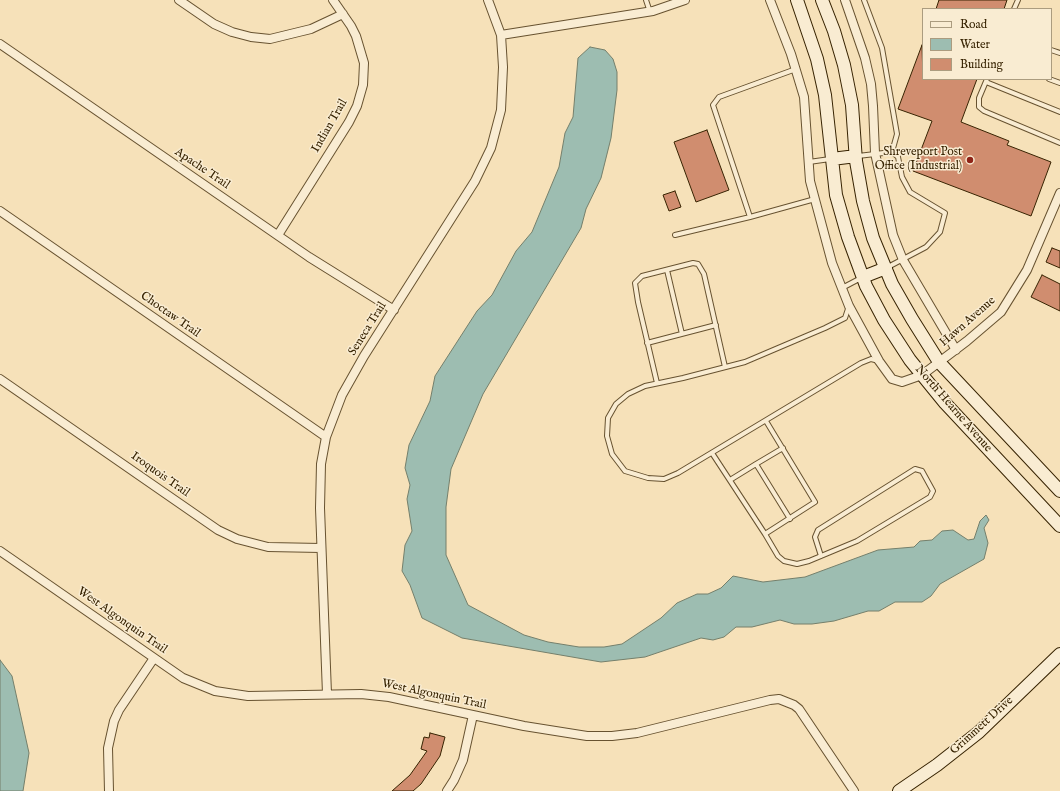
<!DOCTYPE html>
<style>
body{margin:0}
#map{position:relative;width:1060px;height:791px;overflow:hidden;background:#f6e1b9;font-family:"IM FELL English",serif}
canvas{display:block}
.legend{position:absolute;left:922px;top:8px;width:130px;height:72px;box-sizing:border-box;background:#f9ecd2;border:1px solid #ab9c7f;margin:0;padding:5px 7px;list-style:none;font-size:12px;color:#372302}
.legend li{display:flex;align-items:center;gap:8px;height:20px}
.legend b{width:20px;border:1px solid #ab9c7f}
</style>
<div id="map">
<canvas width="1060" height="791"></canvas>
<ul class="legend">
<li><b style="height:5px;background:#f9ecd2"></b>Road</li>
<li><b style="height:11px;background:#9dbdb1"></b>Water</li>
<li><b style="height:11px;background:#d08d6f"></b>Building</li>
</ul>
</div>
<script>
const context = document.querySelector('canvas').getContext('2d');
context.lineJoin = 'round';
function fill(path, color) { context.fillStyle = color; context.fill(path, 'evenodd'); }
const toPath = rows => new Path2D(rows.map(r => 'M' + r).join(''));
function stroke(path, color, width, dash) { context.strokeStyle = color; context.lineWidth = width; context.lineCap = dash ? 'butt' : 'round'; context.setLineDash(dash || []); context.stroke(path); }
function label(font, color, halo, rows, align = 'center') {
  context.font = font + ' "IM FELL English",serif'; context.lineWidth = 3; context.setLineDash([]); context.textBaseline = 'middle'; context.strokeStyle = halo; context.fillStyle = color; for (const [text, x, y, turn = 0] of rows) {
    context.save(); context.translate(x, y); context.rotate((+turn || 0) * Math.PI / 180); context.textAlign = isNaN(turn) ? turn : align; if (halo) context.strokeText(text, 0, 0); context.fillText(text, 0, 0); context.restore();
  }
}
const water = toPath([
 [590,47,605,50,613,59,617,72,617,90,611,138,601,178,586,209,581,228,483,394,451,469,446,507,446,555,468,605,524,635,548,642,579,647,604,647,622,644,661,618,677,603,697,594,708,594,721,588,733,576,763,582,805,577,878,550,914,547,920,541,932,540,942,531,953,530,968,540,974,539,980,521,986,515,989,520,984,528,988,543,984,559,940,584,931,596,922,602,895,602,879,611,868,611,834,621,812,624,794,624,780,620,752,627,736,627,724,637,713,640,701,638,645,657,601,662,462,638,422,618,410,585,402,571,405,545,412,531,407,499,410,485,405,468,409,445,430,401,435,376,477,311,492,295,516,251,532,232,559,167,565,133,573,117,578,58,590,47],
 [0,660,12,676,29,753,23,791,0,791,0,660]
]);
fill(water, '#9dbdb1');
stroke(water, '#747f6b', 1);
const building = toPath([
 [939,0,1007,0,1004,9,936,9,939,0],
 [922,45,923,79,977,79,961,122,1009,141,1007,145,1051,162,1031,216,913,171,932,121,898,109,922,45],
 [707,130,729,190,696,202,674,142,707,130],
 [675,191,681,207,669,211,663,195,675,191],
 [1052,248,1060,251,1060,268,1046,262,1052,248],
 [1042,275,1060,284,1060,311,1031,297,1042,275],
 [430,733,445,737,440,756,421,784,413,791,392,791,410,775,427,751,421,749,424,737,429,738,430,733]
]);
fill(building, '#d08d6f');
stroke(building, '#372302', 1);
const lane = toPath([
 [646,0,650,12],
 [864,0,882,48,897,134,892,152],
 [1014,9,1018,0],
 [1051,50,1060,53],
 [796,69,719,97,713,105,750,217,815,199],
 [987,79,979,98,979,107,984,111,1060,143],
 [1049,79,1060,83],
 [986,82,1060,112],
 [858,156,892,152,898,157,902,177,910,192,945,213,940,232,926,247,888,267],
 [809,162,830,159],
 [675,235,750,217],
 [667,270,682,334],
 [842,288,861,278],
 [849,306,845,318,825,328,745,362,683,378,645,386,628,394,616,404,608,418,607,436,612,454,625,471,648,478,664,479,678,473,861,363,871,359,879,361],
 [647,343,716,325],
 [657,383,638,302,635,283,642,276,693,263,698,264,704,274,725,367],
 [783,448,756,464,790,519],
 [712,453,765,534,815,502,766,421],
 [730,480,756,464],
 [765,534,778,556,784,561,797,564,809,561,857,541,930,497,933,491,922,471,915,469,818,530,815,537,821,556]
]);
const street = toPath([
 [179,0,214,24,232,32,251,37,270,39,311,29,343,14],
 [770,0,791,54,804,97,810,181,832,263,849,306,879,361,892,379,902,382,922,375,967,341,1001,312,1027,270,1060,193],
 [845,0,865,58,871,84,873,106,875,153,893,235,903,260,956,350],
 [501,35,653,11,685,0],
 [0,44,309,257,394,310],
 [0,211,326,437],
 [278,235,349,122,357,106,363,85,364,63,356,36,351,26,333,0],
 [0,379,218,530,237,539,268,547,321,548],
 [0,551,183,678,215,691,248,696,361,694,389,697,524,726,587,736,612,736,637,733,770,700,779,699,794,705,799,709,854,791],
 [327,694,320,508,321,464,326,437,342,395,364,356,475,181,491,148,501,110,503,67,501,35,488,0],
 [109,791,108,748,114,721,119,710,154,658],
 [447,791,454,780,463,760,473,715]
]);
const secondary = toPath([
 [797,0,817,59,825,95,836,195,848,237,866,286,884,320,910,360,945,403,1060,526],
 [822,0,834,31,844,65,852,105,856,161,863,201,873,238,892,284,912,319,939,362,1060,491],
 [832,159,856,156],
 [863,277,886,268],
 [899,791,937,765,979,732,1060,654]
]);
stroke(lane, '#675230', 6);
stroke(street, '#675230', 10);
stroke(secondary, '#372302', 14);
stroke(lane, '#f9ecd2', 4);
stroke(street, '#f9ecd2', 8);
stroke(secondary, '#f9ecd2', 12);
for (const [x, y, r, color] of [
 [970,160,4,"#8f2418"]
]) { const dot = new Path2D(); dot.arc(x, y, r, 0, 2 * Math.PI); context.fillStyle = color; context.fill(dot); stroke(dot, '#f9ecd2', 1.5); }
label('12px', '#372302', '#f9ecd2', [
 ["Indian Trail",330,126,-60],
 ["Apache Trail",202,169,34],
 ["Choctaw Trail",170,315,35],
 ["Hawn Avenue",968,322,-41],
 ["Seneca Trail",368,329,-58],
 ["North Hearne Avenue",953,409,49],
 ["Iroquois Trail",160,475,35],
 ["West Algonquin Trail",122,621,35],
 ["West Algonquin Trail",434,695,12],
 ["Grimmett Drive",982,726,-42]
]);
label('12px', '#372302', '#f9ecd2', [
 ["Shreveport Post",962,153],
 ["Office (Industrial)",962,167]
], 'right');
</script>
